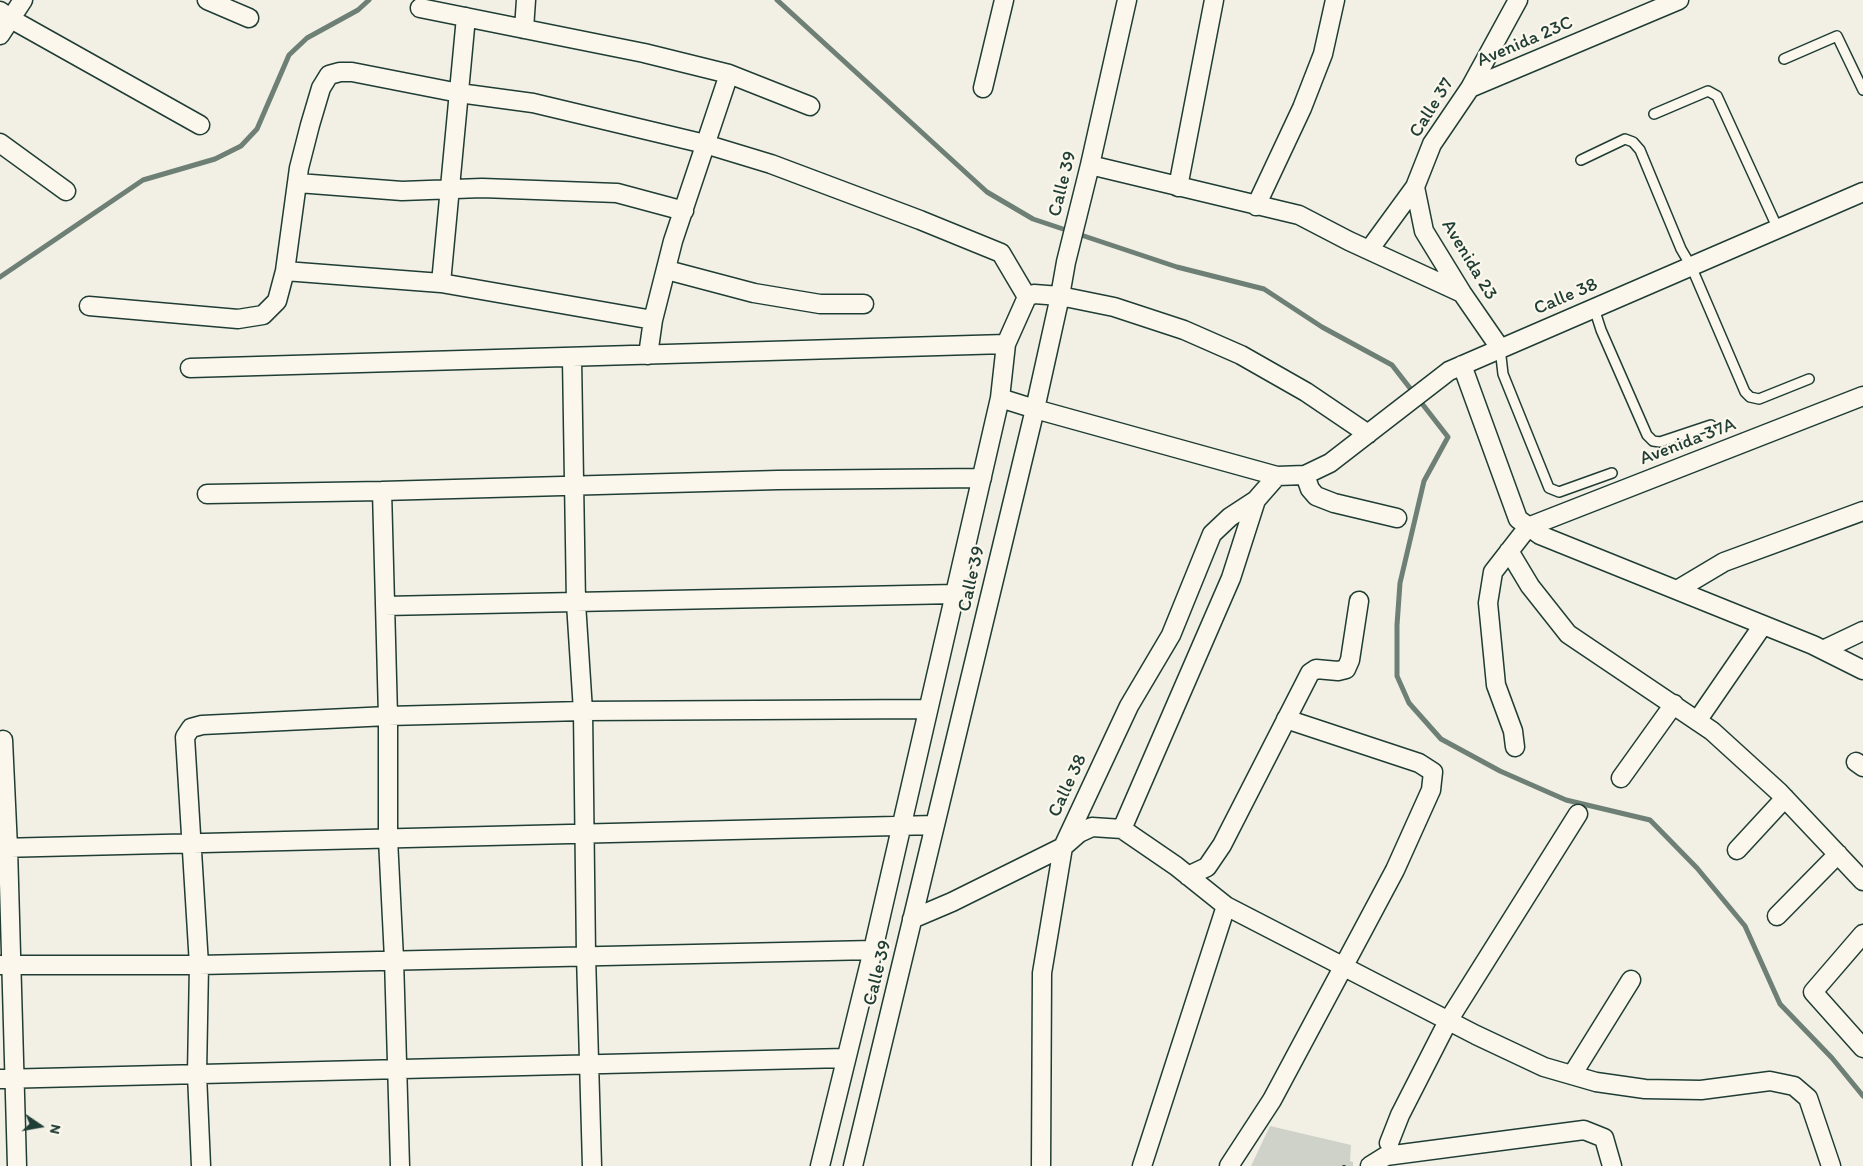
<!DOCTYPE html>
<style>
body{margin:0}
#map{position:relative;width:1863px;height:1166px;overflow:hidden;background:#f2f0e5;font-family:Itim,sans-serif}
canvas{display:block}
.north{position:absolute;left:15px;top:1101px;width:50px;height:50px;-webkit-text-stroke:4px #fbf7ec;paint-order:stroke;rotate:102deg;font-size:14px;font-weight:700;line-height:20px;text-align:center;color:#1f3d34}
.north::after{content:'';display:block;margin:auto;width:18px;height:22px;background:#1f3d34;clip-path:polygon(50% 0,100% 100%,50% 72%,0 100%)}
</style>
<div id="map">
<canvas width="1863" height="1166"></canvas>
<div class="north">N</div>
</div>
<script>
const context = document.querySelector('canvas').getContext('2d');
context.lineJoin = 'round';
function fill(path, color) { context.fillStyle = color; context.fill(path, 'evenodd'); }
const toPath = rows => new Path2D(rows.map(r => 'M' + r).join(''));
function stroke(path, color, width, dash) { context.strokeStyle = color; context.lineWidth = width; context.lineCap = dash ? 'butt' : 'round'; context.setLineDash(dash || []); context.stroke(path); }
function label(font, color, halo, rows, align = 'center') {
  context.font = font + ' Itim,sans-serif'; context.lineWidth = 4.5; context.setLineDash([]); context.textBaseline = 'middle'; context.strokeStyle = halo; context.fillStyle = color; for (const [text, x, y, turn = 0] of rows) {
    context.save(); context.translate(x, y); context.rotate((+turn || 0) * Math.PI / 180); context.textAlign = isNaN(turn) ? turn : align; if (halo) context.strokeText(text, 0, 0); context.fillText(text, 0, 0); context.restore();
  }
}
fill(toPath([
 [1270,1126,1351,1145,1350,1161,1353,1162,1353,1166,1251,1166]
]), '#cfd2c8');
stroke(toPath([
 [777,0,987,192,1033,219,1177,267,1264,289,1322,327,1392,365,1448,437,1424,481,1400,583,1397,625,1397,676,1409,703,1441,739,1500,771,1566,800,1650,820,1697,868,1745,926,1780,1004,1832,1058,1863,1096],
 [0,277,143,180,215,159,241,146,257,129,289,55,307,38,358,10,369,0]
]), '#6e7f75', 5);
const service = toPath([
 [1784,59,1837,36,1863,90],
 [1654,114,1708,91,1717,96,1778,229],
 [1581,160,1625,139,1633,142,1640,150,1681,249,1691,266,1745,392,1750,397,1759,399,1809,379],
 [1594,308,1601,330,1647,435,1653,441,1660,442,1711,425],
 [1500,348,1503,374,1549,488,1559,492,1612,473]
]);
const minor = toPath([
 [207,0,249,18],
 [420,8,644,53,729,74,810,106],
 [0,11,11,19,200,125],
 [524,29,526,0],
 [0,35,23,0],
 [983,88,1004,0],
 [1470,88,1679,0],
 [0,143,66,191],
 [1090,165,1299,215,1349,241,1462,293],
 [298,183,402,191,482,188,617,193,684,211],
 [1178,187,1214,0],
 [1415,187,1424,231,1462,293,1500,348],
 [1256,206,1302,108,1323,54,1335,0],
 [1369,250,1415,187,1432,144,1470,88,1518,0],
 [667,270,754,293,820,304,864,304],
 [285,271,441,283,653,320],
 [441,283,466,17],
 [89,306,238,319,263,315,277,301,285,271,299,168,310,125,321,88,329,75,340,72,352,72,459,93,533,103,705,144,771,164,920,220,1001,253,1027,297],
 [648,355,653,320,673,241,729,74],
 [572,358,576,603,583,711,586,955,592,1166],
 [1462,365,1518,519,1540,535,1813,645,1863,670],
 [190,368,1006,344],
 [1000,398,1006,344,1027,297,1034,294,1060,296,1114,307,1184,330,1241,355,1306,392,1368,434],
 [1305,475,1310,489,1316,496,1334,503,1397,518],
 [382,491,388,716,388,839,394,959,400,1166],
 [207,494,382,491,778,480,982,478],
 [1509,551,1530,586,1568,634,1712,731,1779,792,1863,881],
 [1677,590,1724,562,1863,511],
 [385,606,955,594],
 [1823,650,1863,631],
 [1697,721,1763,625],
 [3,740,8,848,17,1166],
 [1515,747,1513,731,1496,685,1488,603,1493,572,1528,527,1863,396],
 [1856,762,1863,767],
 [1621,778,1674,704],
 [1122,829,1231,578,1256,500],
 [0,848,935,825],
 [1737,850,1785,798],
 [1188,876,1207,867,1222,845,1310,673,1316,669,1338,671,1346,669,1350,660,1359,601],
 [1777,916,1838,854],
 [912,919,952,902,1063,847,1079,833,1092,827,1122,829,1176,866,1226,906,1476,1035,1544,1067,1596,1082,1645,1089,1701,1090,1770,1081,1794,1086,1808,1098,1831,1166],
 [1863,934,1813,992,1863,1048],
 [0,965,199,965,873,950],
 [1572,1075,1631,980],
 [0,1079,845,1058],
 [1389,1143,1400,1115,1448,1021,1578,814],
 [201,1166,197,1074,199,965,185,737,191,728,202,725,388,716,583,711,928,709],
 [820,1166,873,950,1000,398,1035,409,1277,476,1305,475,1330,463,1449,371,1863,192],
 [853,1166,1035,409,1060,296,1066,262,1090,165,1127,0],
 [1041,1166,1042,973,1063,847,1129,706,1171,635,1212,534,1230,517,1256,500,1277,476],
 [1142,1166,1226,906],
 [1229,1166,1272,1100,1363,930,1395,870,1431,790,1433,772,1419,763,1286,719],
 [1370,1166,1386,1156,1584,1130,1604,1138,1612,1166]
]);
stroke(service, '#1f3d34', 12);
stroke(minor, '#1f3d34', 21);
stroke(toPath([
 [1344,1166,1344,1164]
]), '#1f3d34', 3, [1, 4]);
stroke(service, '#fbf7ec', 9);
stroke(minor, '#fbf7ec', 18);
label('19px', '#1f3d34', '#fbf7ec', [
 ["Avenida 23C",1525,42,-23],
 ["Calle 37",1432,108,-58],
 ["Calle 39",1063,184,-76],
 ["Avenida 23",1469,260,59],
 ["Calle 38",1566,297,-23],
 ["Avenida 37A",1688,442,-21],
 ["Calle 39",972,579,-77],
 ["Calle 38",1068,786,-65],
 ["Calle 39",878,973,-76]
]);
</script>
